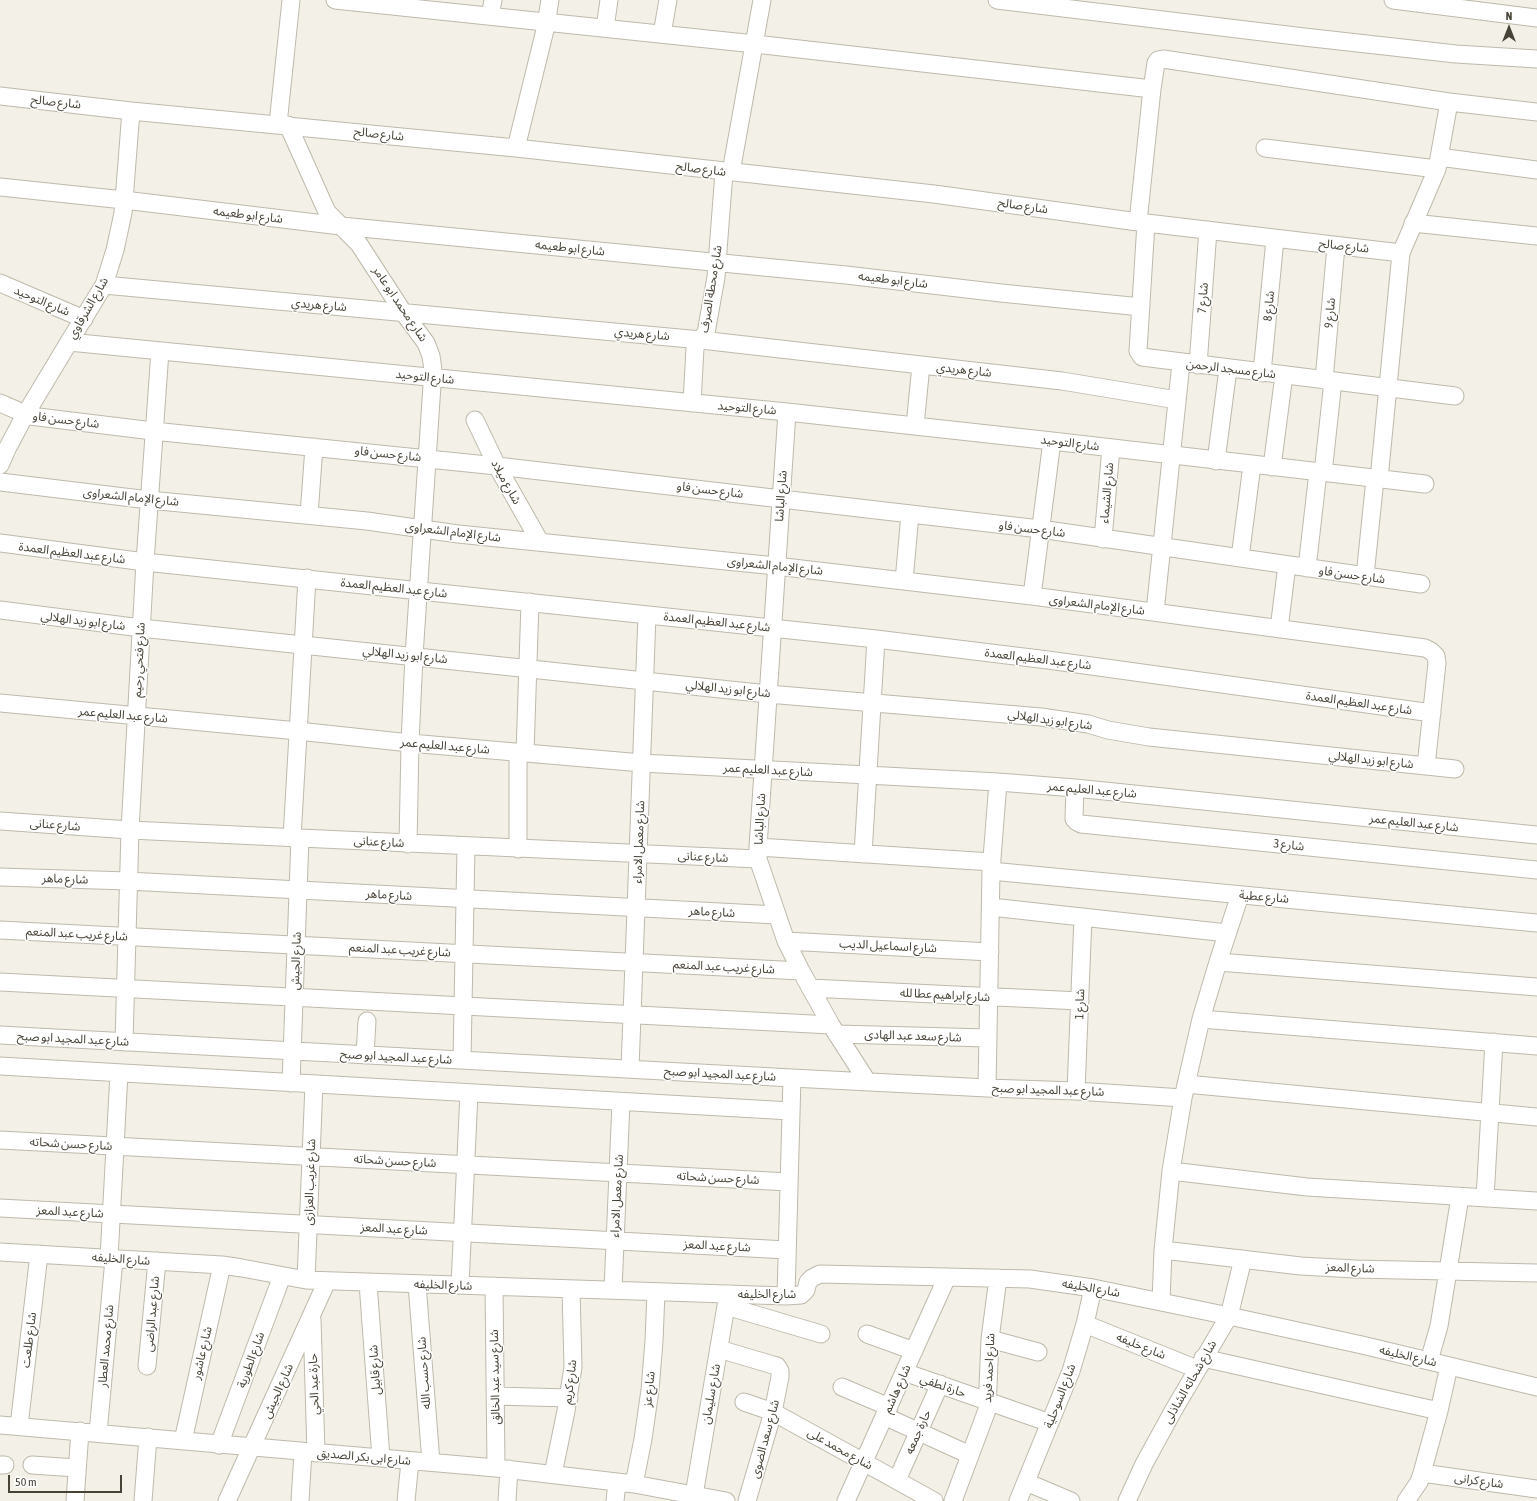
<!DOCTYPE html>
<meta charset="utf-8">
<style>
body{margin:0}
#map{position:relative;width:1537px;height:1501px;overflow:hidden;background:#f3f1e7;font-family:"Asap Condensed",sans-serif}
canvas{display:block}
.north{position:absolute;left:1489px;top:8px;width:40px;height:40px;-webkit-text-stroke:3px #fff;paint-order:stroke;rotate:0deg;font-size:11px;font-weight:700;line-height:16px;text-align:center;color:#464236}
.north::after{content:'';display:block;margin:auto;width:14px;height:18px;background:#464236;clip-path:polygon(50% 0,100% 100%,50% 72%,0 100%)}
.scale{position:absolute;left:8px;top:1475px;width:114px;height:18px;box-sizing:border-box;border:2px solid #464236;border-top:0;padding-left:5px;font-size:12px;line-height:14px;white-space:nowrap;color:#464236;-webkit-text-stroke:3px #fff;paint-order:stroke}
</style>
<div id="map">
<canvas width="1537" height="1501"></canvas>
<div class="north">N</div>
<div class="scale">50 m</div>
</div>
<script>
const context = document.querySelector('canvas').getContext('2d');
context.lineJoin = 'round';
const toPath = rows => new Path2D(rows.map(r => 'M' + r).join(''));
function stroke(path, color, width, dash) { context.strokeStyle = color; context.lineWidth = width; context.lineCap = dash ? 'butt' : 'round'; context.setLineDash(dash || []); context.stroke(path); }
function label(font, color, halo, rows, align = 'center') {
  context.font = font + ' "Asap Condensed","Noto Sans Arabic",sans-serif'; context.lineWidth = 3; context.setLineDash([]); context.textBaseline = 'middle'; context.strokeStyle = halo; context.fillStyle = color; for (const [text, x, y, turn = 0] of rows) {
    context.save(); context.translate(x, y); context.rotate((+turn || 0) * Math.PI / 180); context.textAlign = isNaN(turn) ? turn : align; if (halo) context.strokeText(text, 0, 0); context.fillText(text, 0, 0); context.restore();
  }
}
const minor = toPath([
 [335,0,755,44,1152,89],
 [997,0,1304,37,1456,54,1537,59],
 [1393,0,1537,18],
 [490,16,493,0],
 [605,28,609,0],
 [662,34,668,0],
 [0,96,131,111,516,148,934,194,1138,222,1401,253],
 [278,124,291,0],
 [288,125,327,212,359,244,403,312,426,343,431,356,433,370,414,656,410,743,408,844],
 [516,148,545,30,550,0],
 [1265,148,1437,169],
 [1439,157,1537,170],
 [731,172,762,0],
 [0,187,124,200,341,226,846,275,1001,293,1141,307],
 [1138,222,1152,89,1156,63,1158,60,1163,59,1449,102],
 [1146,223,1138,351,1142,357,1455,396],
 [1413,223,1537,236],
 [0,283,84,319],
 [104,285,701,340,1062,381,1177,400],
 [69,342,787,412,1052,441,1425,484],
 [1198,365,1208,230],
 [1262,373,1275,239],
 [1324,380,1336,246],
 [0,403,30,416,153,431,497,466,1040,529,1421,584],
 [692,403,695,348,697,343,706,333,716,277,724,172],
 [787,412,758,847,758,859,786,941,801,971,831,1025,867,1081],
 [475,420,497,466,540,542],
 [915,426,921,365],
 [1216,461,1228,369],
 [0,465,7,449,25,415,69,342,104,285,115,250,123,213,131,111],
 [1272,467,1284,375],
 [1323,473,1333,381],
 [1379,479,1401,253,1437,169,1449,102,1537,112],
 [0,482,149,500,367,521,458,534,776,566,1032,596,1425,648,1431,651,1436,656,1437,663,1426,766],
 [309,515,314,447],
 [1103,539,1111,448],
 [0,543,145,562,876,639,1048,660,1432,713],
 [1240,558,1252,465],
 [1307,568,1318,472],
 [1365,576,1375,479],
 [904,581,910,514],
 [1032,596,1052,441],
 [0,610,141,628,768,694,1041,717,1088,724,1108,730,1149,737,1455,769],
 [1155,612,1181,363],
 [1279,629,1287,565],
 [0,703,298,731,410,743,642,763,998,782,1075,788,1537,835],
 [525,753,530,602],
 [1075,788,1074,819,1077,822,1081,824,1537,870],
 [0,821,130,830,300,838,758,859],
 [292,838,307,578],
 [758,847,992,862],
 [518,849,518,752],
 [863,854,876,639],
 [991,871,1537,923],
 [0,877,128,881,777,915],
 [991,907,1227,933],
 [0,930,801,971],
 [786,941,990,952],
 [1218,962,1537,987],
 [0,982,831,1025],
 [810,988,1080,1001],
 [1201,1019,1537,1046],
 [837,1034,988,1038],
 [0,1035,792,1078,987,1088,1076,1091,1183,1098],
 [124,1042,130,830,145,562,160,351],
 [365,1055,367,1021],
 [462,1060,466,846],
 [0,1066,791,1111],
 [630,1069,647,615],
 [291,1083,300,838],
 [1186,1084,1537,1117],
 [987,1088,991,871,998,782],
 [1076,1091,1083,917],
 [0,1140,789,1182],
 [1171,1171,1307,1187,1537,1201],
 [1485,1198,1494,1042],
 [0,1208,787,1250],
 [1163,1250,1301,1266,1355,1269,1537,1273],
 [0,1252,222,1265,242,1268,306,1280,786,1296,801,1295,806,1290,808,1282,812,1278,820,1274,1030,1279,1093,1288,1229,1316,1362,1345,1537,1387],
 [109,1258,119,1073],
 [306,1280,314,1084],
 [368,1283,381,1458],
 [417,1284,431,1462],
 [460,1285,469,1093],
 [494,1286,496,1468],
 [613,1290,621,1102],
 [786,1296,792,1078],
 [1161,1302,1163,1250,1171,1171,1183,1098,1201,1019,1218,962,1240,895],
 [726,1306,821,1334],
 [312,1319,316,1453],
 [1085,1324,1197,1369],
 [867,1334,914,1351],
 [990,1339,1038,1352],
 [719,1349,773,1365,777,1366,780,1371,780,1377,773,1412,747,1501],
 [1203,1358,1439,1411],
 [1429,1361,1439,1326,1460,1197],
 [147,1366,157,1261],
 [904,1372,1050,1423],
 [842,1387,889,1407],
 [495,1396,569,1398],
 [744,1402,773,1412,934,1501],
 [884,1416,970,1455],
 [0,1425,496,1468,634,1484,726,1501],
 [19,1426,39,1254],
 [98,1433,114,1259],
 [183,1441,222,1265],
 [219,1445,282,1276],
 [0,1465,5,1465],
 [32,1465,77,1468],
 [1422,1473,1537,1489],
 [553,1474,566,1411,573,1367,571,1289],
 [897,1480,940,1384],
 [1026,1482,1071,1501],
 [634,1484,643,1439,650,1390,654,1341,656,1292],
 [75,1501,80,1431],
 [143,1501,148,1437],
 [227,1501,327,1281],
 [300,1501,303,1452],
 [406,1501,410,1461],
 [507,1501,509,1469],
 [615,1501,617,1482],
 [693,1501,728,1294],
 [846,1501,947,1277],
 [953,1501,987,1410,990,1339,998,1278],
 [1018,1501,1071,1371,1085,1324,1093,1288],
 [1127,1501,1144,1464,1173,1411,1229,1316,1243,1259],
 [1406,1501,1419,1482,1422,1473,1439,1411,1449,1366]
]);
stroke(minor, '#beb9aa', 19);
stroke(minor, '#fff', 17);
label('12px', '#464236', '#fff', [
 ["شارع صالح",56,102,6],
 ["شارع صالح",379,134,6],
 ["شارع صالح",701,169,7],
 ["شارع صالح",1023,206,8],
 ["شارع ابو طعيمه",248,215,7],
 ["شارع صالح",1344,246,6],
 ["شارع ابو طعيمه",570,248,6],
 ["شارع ابو طعيمه",893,280,7],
 ["شارع محطة الصرف",711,289,-81],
 ["شارع 7",1203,298,-86],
 ["شارع التوحيد",42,301,23],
 ["شارع محمد ابو عامر",400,304,56],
 ["شارع هريدي",319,305,5],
 ["شارع 8",1269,306,-85],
 ["شارع الشرقاوي",88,308,-60],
 ["شارع 9",1330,313,-85],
 ["شارع هريدي",642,334,5],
 ["شارع مسجد الرحمن",1231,369,7],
 ["شارع هريدي",964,370,6],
 ["شارع التوحيد",425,377,6],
 ["شارع التوحيد",747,408,5],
 ["شارع حسن فاو",66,420,7],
 ["شارع التوحيد",1070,443,7],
 ["شارع حسن فاو",388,454,6],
 ["شارع ميلاد",506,482,61],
 ["شارع حسن فاو",710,490,7],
 ["شارع الشيماء",1107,493,-85],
 ["شارع الباشا",781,496,-86],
 ["شارع الإمام الشعراوى",131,497,6],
 ["شارع حسن فاو",1032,529,7],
 ["شارع الإمام الشعراوى",453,532,7],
 ["شارع عبد العظيم العمدة",72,553,7],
 ["شارع الإمام الشعراوى",775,566,6],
 ["شارع حسن فاو",1352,575,8],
 ["شارع عبد العظيم العمدة",394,588,6],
 ["شارع الإمام الشعراوى",1097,605,7],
 ["شارع ابو زيد الهلالي",83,621,7],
 ["شارع عبد العظيم العمدة",717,622,6],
 ["شارع ابو زيد الهلالي",405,655,6],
 ["شارع عبد العظيم العمدة",1038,659,7],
 ["شارع فتحي رحيم",139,660,-87],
 ["شارع ابو زيد الهلالي",728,689,6],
 ["شارع عبد العظيم العمدة",1359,703,8],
 ["شارع عبد العليم عمر",123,715,5],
 ["شارع ابو زيد الهلالي",1050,720,8],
 ["شارع عبد العليم عمر",445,746,5],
 ["شارع ابو زيد الهلالي",1371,760,6],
 ["شارع عبد العليم عمر",768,770,3],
 ["شارع عبد العليم عمر",1092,790,5],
 ["شارع الباشا",760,819,-87],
 ["شارع عبد العليم عمر",1414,823,6],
 ["شارع عنانى",55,825,4],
 ["شارع عنانى",379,842,3],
 ["شارع معمل الامراء",639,842,-88],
 ["شارع 3",1289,845,6],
 ["شارع عنانى",703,857,3],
 ["شارع ماهر",65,879,2],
 ["شارع ماهر",389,895,3],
 ["شارع عطية",1264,897,5],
 ["شارع ماهر",712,912,3],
 ["شارع غريب عبد المنعم",77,934,3],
 ["شارع اسماعيل الديب",888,946,3],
 ["شارع غريب عبد المنعم",400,950,3],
 ["شارع الجيش",296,961,-88],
 ["شارع غريب عبد المنعم",724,967,3],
 ["شارع ابراهيم عطا لله",945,995,3],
 ["شارع 1",1080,1004,-88],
 ["شارع سعد عبد الهادى",913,1036,2],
 ["شارع عبد المجيد ابو صبح",73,1039,3],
 ["شارع عبد المجيد ابو صبح",396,1057,3],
 ["شارع عبد المجيد ابو صبح",720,1074,3],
 ["شارع عبد المجيد ابو صبح",1048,1090,2],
 ["شارع حسن شحاته",71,1144,3],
 ["شارع حسن شحاته",395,1161,3],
 ["شارع حسن شحاته",718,1178,3],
 ["شارع غريب العزازى",310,1182,-88],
 ["شارع معمل الامراء",617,1196,-87],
 ["شارع عبد المعز",70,1212,3],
 ["شارع عبد المعز",394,1229,3],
 ["شارع عبد المعز",717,1246,3],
 ["شارع الخليفه",121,1259,4],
 ["شارع المعز",1350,1268,2],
 ["شارع الخليفه",443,1285,2],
 ["شارع الخليفه",1091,1288,10],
 ["شارع الخليفه",767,1294],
 ["شارع عبد الراضى",152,1314,-85],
 ["شارع طلعت",29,1340,-83],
 ["شارع محمد العطار",106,1346,-85],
 ["شارع خليفه",1141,1346,22],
 ["شارع عاشور",202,1353,-77],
 ["شارع الخليفه",1408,1356,13],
 ["شارع الطورية",251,1360,-70],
 ["شارع احمد فريد",989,1368,-87],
 ["شارع قابيل",375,1370,-94],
 ["شارع حسب الله",424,1373,-94],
 ["شارع سيد عبد الخالق",495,1377,-91],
 ["شارع كريم",570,1382,-83],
 ["شارع شحاته الشاذلى",1190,1382,-60],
 ["حارة عبد الحي",314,1384,-92],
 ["حارة لطفي",943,1386,19],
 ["شارع عز",649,1389,-84],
 ["شارع هاشم",897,1389,-66],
 ["شارع الجيش",278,1391,-66],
 ["شارع سليمان",711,1394,-80],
 ["شارع السوحلية",1060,1396,-69],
 ["حارة جمعه",918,1432,-66],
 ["شارع سعد الضوى",765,1439,-75],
 ["شارع محمد على",840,1449,29],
 ["شارع ابى بكر الصديق",364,1457,5],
 ["شارع كرانى",1479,1481,8]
]);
</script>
